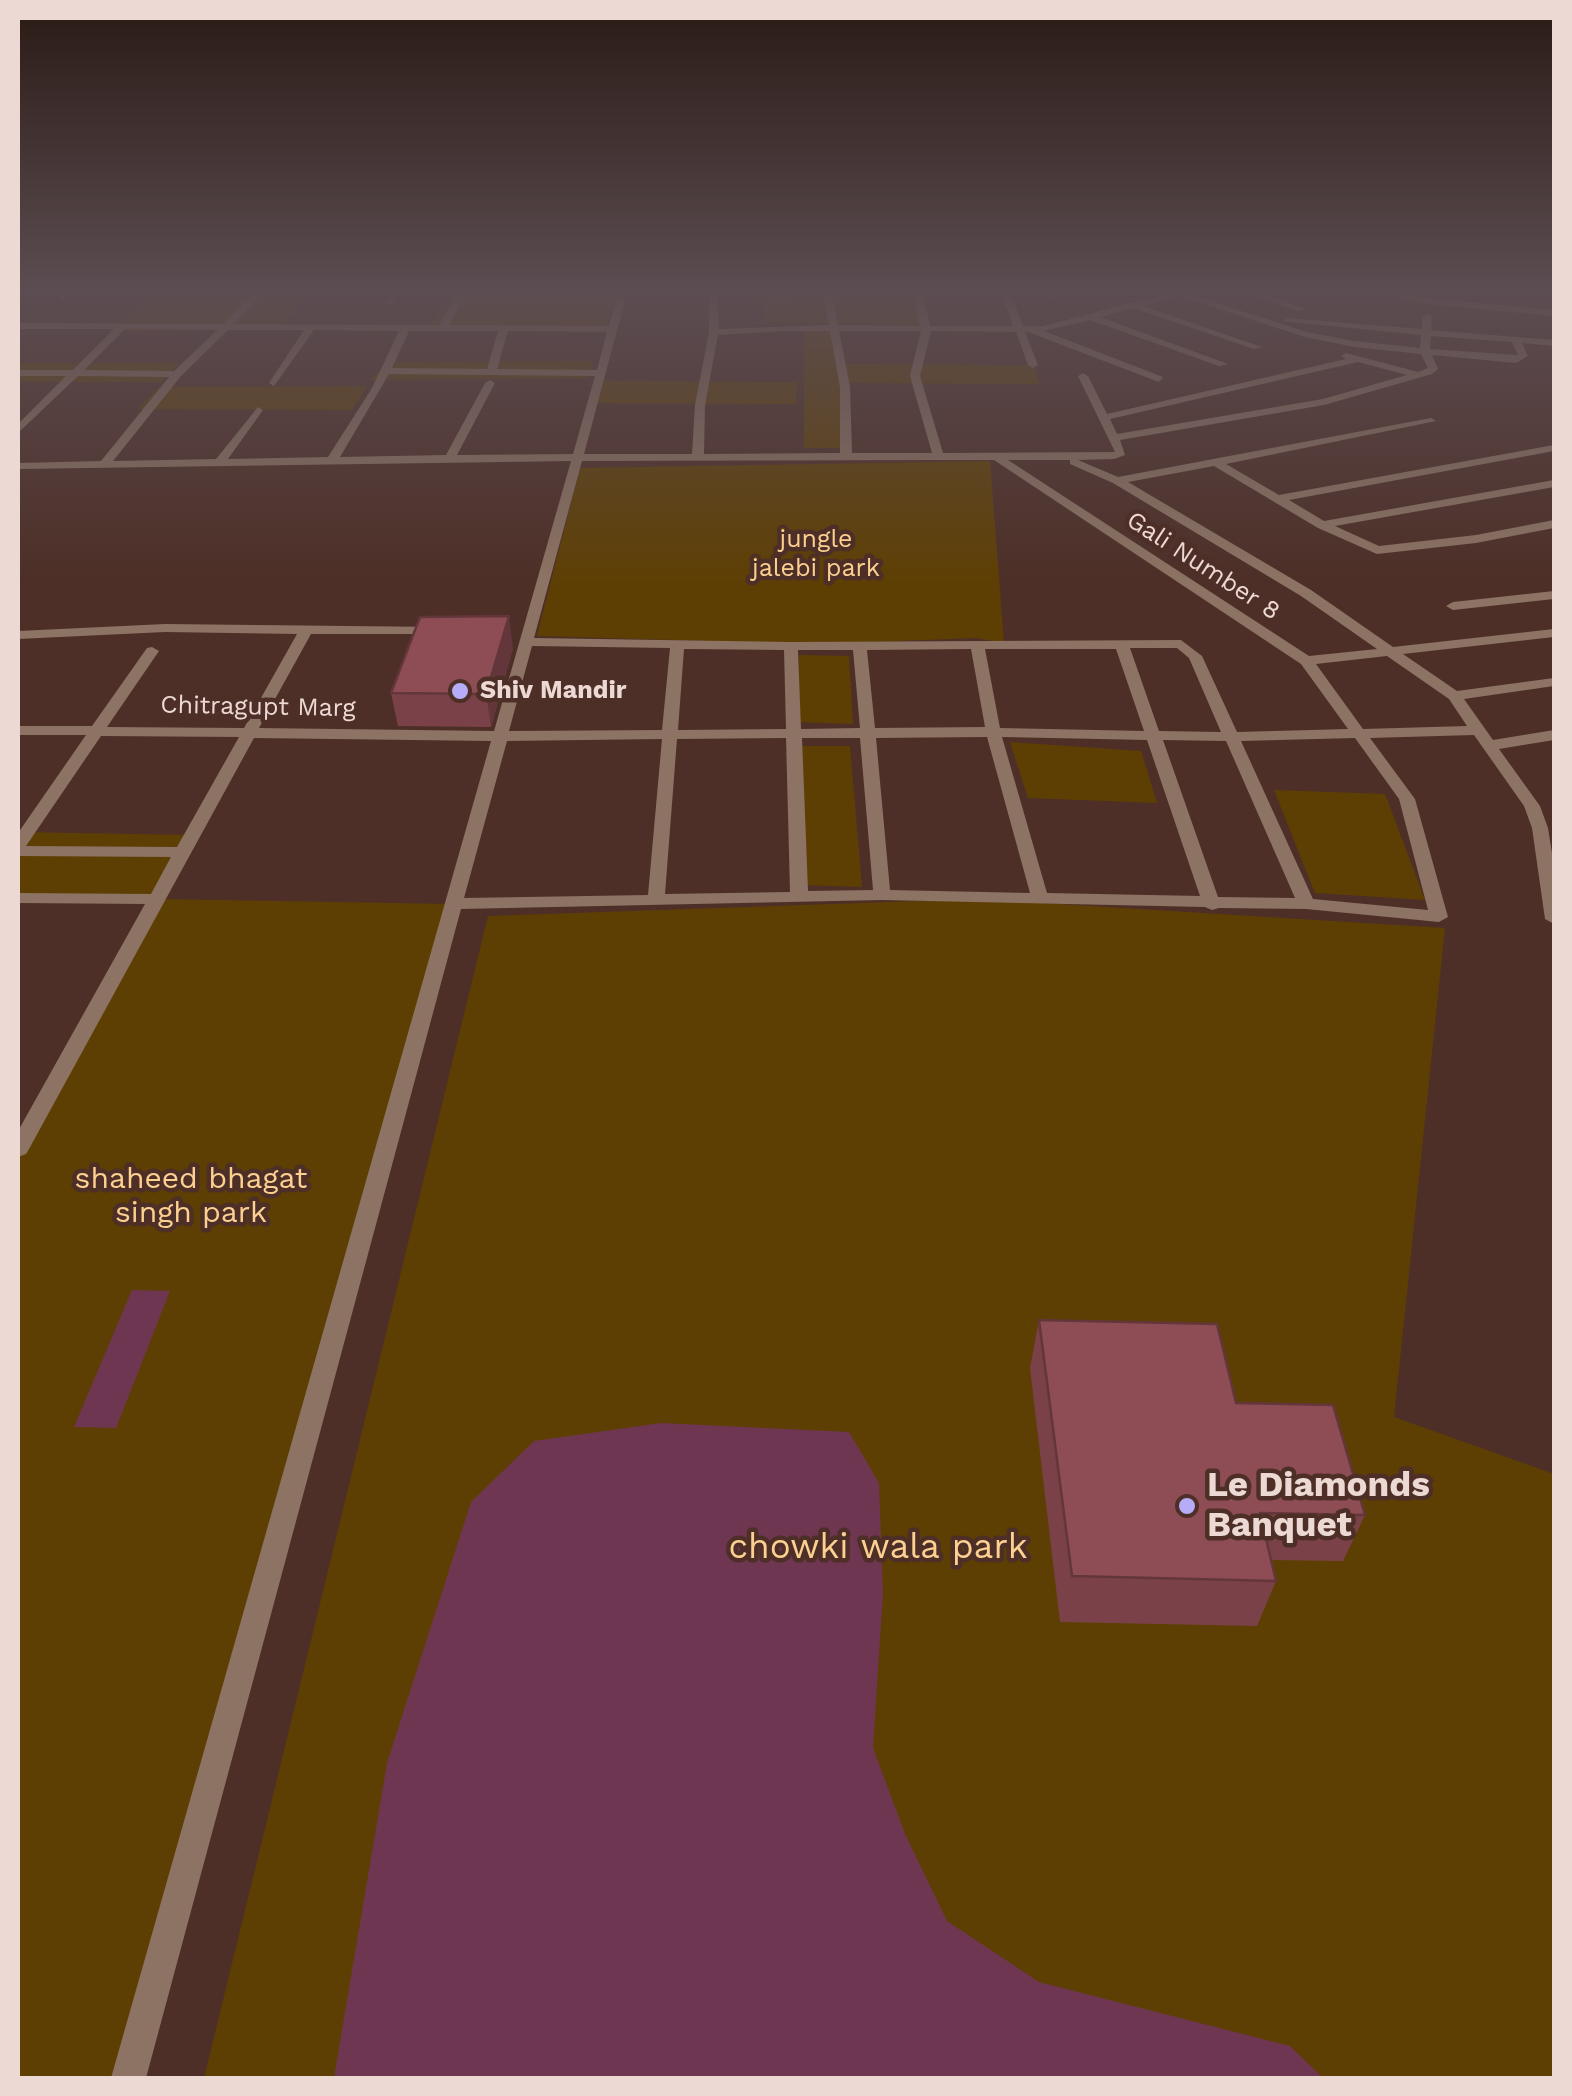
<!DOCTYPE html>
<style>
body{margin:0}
#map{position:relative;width:1572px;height:2096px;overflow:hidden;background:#4d2f27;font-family:"Work Sans",sans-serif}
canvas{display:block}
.frame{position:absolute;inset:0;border:20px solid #edd9d4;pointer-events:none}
</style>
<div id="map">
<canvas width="1572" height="2096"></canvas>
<div class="frame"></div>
</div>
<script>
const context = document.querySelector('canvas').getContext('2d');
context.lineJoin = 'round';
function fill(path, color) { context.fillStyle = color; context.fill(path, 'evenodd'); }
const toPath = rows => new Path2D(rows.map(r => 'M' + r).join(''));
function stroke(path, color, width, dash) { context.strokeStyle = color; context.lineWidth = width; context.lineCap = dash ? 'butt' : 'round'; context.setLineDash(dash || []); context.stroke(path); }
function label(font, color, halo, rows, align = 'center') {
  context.font = font + ' "Work Sans",sans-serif'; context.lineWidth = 9; context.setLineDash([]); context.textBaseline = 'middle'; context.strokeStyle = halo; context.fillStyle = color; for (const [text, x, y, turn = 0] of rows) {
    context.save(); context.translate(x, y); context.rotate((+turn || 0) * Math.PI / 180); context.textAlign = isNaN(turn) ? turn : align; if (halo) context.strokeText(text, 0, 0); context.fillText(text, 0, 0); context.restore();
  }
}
fill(toPath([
 [452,289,619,289,605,326,428,327],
 [763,296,920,300,925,325,762,322],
 [303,298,281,328,108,332,149,299],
 [804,327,834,328,841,364,1033,365,1040,384,840,383,846,448,804,448],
 [593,361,588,378,370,380,387,362],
 [18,363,179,363,161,382,18,382],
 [597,381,797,382,796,404,591,403],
 [367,386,352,410,138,409,159,387],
 [990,461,1004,643,976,638,818,644,537,636,580,468],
 [799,655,849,656,853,724,796,722],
 [1010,742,1141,751,1157,803,1028,798],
 [801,746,850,746,862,887,801,885],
 [1274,790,1385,794,1425,900,1315,893],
 [18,832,191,835,157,899,452,904,125,2078,18,2078,18,1151,155,900,18,896],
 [977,899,1445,928,1394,1417,1554,1474,1554,2078,204,2078,488,916]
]), '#5e3f03');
fill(toPath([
 [132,1290,170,1291,116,1428,74,1427],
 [661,1423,849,1432,879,1483,883,1593,873,1748,905,1834,947,1921,1039,1982,1290,2046,1323,2078,334,2078,387,1763,471,1502,534,1441]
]), '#6f3651');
fill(toPath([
 [65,289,75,289,64,300,58,300,65,289],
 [155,289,164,289,155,298,151,295,155,289],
 [259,289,268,289,233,324,439,325,460,289,469,289,449,325,609,326,619,289,628,289,584,454,692,454,695,405,709,332,709,289,717,289,719,329,829,325,823,289,831,289,838,325,920,326,913,289,922,289,930,326,1013,326,1000,289,1009,289,1023,326,1043,326,1185,289,1200,289,1189,294,1307,332,1354,341,1420,348,1421,335,1282,321,1287,318,1422,329,1422,317,1427,314,1432,317,1431,330,1554,340,1554,346,1522,343,1528,356,1516,363,1432,355,1438,369,1432,374,1324,405,1120,440,1125,455,1114,459,1078,460,1118,477,1431,418,1436,421,1226,464,1279,495,1554,445,1554,451,1289,500,1324,521,1554,480,1554,487,1335,526,1379,546,1476,535,1554,520,1554,528,1476,543,1377,554,1318,528,1214,466,1128,482,1311,590,1393,647,1554,629,1554,637,1403,654,1457,691,1554,678,1554,686,1464,699,1493,740,1554,730,1554,740,1499,749,1540,806,1548,828,1554,866,1554,924,1545,919,1532,828,1524,806,1474,735,1370,738,1415,799,1448,917,1439,922,1306,909,1219,908,1212,910,1205,907,882,900,461,909,146,2078,111,2078,491,741,254,738,29,1149,26,1154,18,1157,18,1131,145,904,18,903,18,893,151,894,171,857,18,856,18,833,86,735,18,735,18,726,92,726,147,648,152,647,159,651,107,727,244,728,297,634,165,632,18,639,18,631,165,624,440,627,447,631,445,634,311,634,259,728,494,731,571,461,18,469,18,463,101,461,169,377,78,376,18,433,18,424,66,376,18,376,18,370,73,370,114,329,18,329,18,323,223,324,259,289],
 [1179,296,1305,337,1354,347,1421,354,1428,368,1418,372,1346,353,1341,356,1346,359,1107,414,1088,376,1083,373,1078,376,1115,452,943,453,920,376,931,331,1016,332,1028,365,1033,368,1038,365,1025,332,1028,332,1159,382,1163,377,1044,331,1090,320,1219,366,1228,364,1100,317,1133,308,1254,349,1262,347,1143,306,1179,296],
 [125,329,217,330,174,371,84,370,125,329],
 [228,330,304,330,269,383,274,386,314,330,399,331,372,388,328,457,228,459,263,410,258,407,216,459,113,461,181,376,228,330],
 [409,331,498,331,487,369,392,368,409,331],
 [508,331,607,332,597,370,497,369,508,331],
 [783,331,830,331,840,387,840,453,704,454,705,405,718,335,783,331],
 [839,331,921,331,910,376,932,453,852,453,850,387,839,331],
 [1431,336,1512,342,1518,355,1430,349,1431,336],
 [1358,362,1407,375,1323,399,1117,434,1110,419,1358,362],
 [389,374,491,375,595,376,573,454,457,455,495,383,490,380,485,383,446,455,340,457,389,374],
 [937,460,994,460,1301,664,1348,729,1237,732,1202,656,1181,640,791,642,534,638,582,461,937,460],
 [1008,460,1070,460,1070,464,1113,483,1301,596,1377,649,1309,656,1008,460],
 [532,646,670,648,662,730,509,731,532,646],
 [1130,648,1177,648,1189,658,1221,732,1159,731,1130,648],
 [684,649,784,650,786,729,678,730,684,649],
 [971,649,985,727,875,728,867,650,971,649],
 [985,649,1116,649,1144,731,1000,728,985,649],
 [798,650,853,650,860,728,801,729,798,650],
 [1387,656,1449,699,1467,726,1363,729,1316,664,1387,656],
 [101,736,239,737,177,847,26,846,101,736],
 [987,737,1030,893,890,890,876,738,987,737],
 [1002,737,1147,740,1200,896,1047,893,1002,737],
 [786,738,790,892,665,894,677,739,786,738],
 [802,738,860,738,873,890,808,891,802,738],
 [1355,738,1399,799,1428,910,1313,899,1241,741,1355,738],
 [662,739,648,895,464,898,507,741,662,739],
 [1163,740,1226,741,1295,898,1218,897,1163,740],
 [329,289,338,289,330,299,326,296,329,289],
 [392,289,401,289,392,304,386,304,392,289],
 [1042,289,1051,289,1053,299,1047,299,1042,289],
 [1233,289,1247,289,1306,309,1298,311,1233,289],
 [1372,289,1387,289,1418,297,1554,310,1554,316,1418,303,1372,289],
 [1533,289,1554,289,1554,294,1537,292,1533,289],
 [1554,591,1554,599,1453,610,1446,606,1453,602,1554,591]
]), '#8c7363');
fill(toPath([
 [513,648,491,727,398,726,391,693],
 [1039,1320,1365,1515,1343,1561,1271,1560,1276,1581,1257,1626,1060,1622,1030,1368]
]), '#7a4248');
fill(toPath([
 [509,616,513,648,491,727,486,694]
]), '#63363b');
const building = toPath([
 [509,616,486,694,391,693,420,617,509,616],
 [1039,1320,1217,1324,1236,1403,1333,1405,1365,1515,1260,1513,1276,1581,1072,1576,1039,1320]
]);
fill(building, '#8e4d54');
stroke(building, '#63363b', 2.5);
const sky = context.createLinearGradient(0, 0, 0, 583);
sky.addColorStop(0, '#2a1a15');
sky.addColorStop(0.5, '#5c4d52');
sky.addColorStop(1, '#5c4d5200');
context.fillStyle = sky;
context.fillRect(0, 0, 1572, 583);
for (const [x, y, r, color] of [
 [460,691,10,"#b6acf8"],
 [1187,1506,10,"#b6acf8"]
]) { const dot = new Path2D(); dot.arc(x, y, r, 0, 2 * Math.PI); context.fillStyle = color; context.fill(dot); stroke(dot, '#4d2f27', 4); }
label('25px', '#fcd091', '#4d2f27', [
 ["jungle",816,540],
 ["jalebi park",816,569]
]);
label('25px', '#edd9d4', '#4d2f27', [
 ["Gali Number 8",1203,566,33],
 ["Chitragupt Marg",258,707,1]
]);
label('bold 25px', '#edd9d4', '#4d2f27', [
 ["Shiv Mandir",480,691]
], 'left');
label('30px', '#fcd091', '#4d2f27', [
 ["shaheed bhagat",191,1179],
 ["singh park",191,1213]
]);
label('bold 35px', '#edd9d4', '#4d2f27', [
 ["Le Diamonds",1207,1486],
 ["Banquet",1207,1526]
], 'left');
label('35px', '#fcd091', '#4d2f27', [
 ["chowki wala park",878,1548]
]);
</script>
